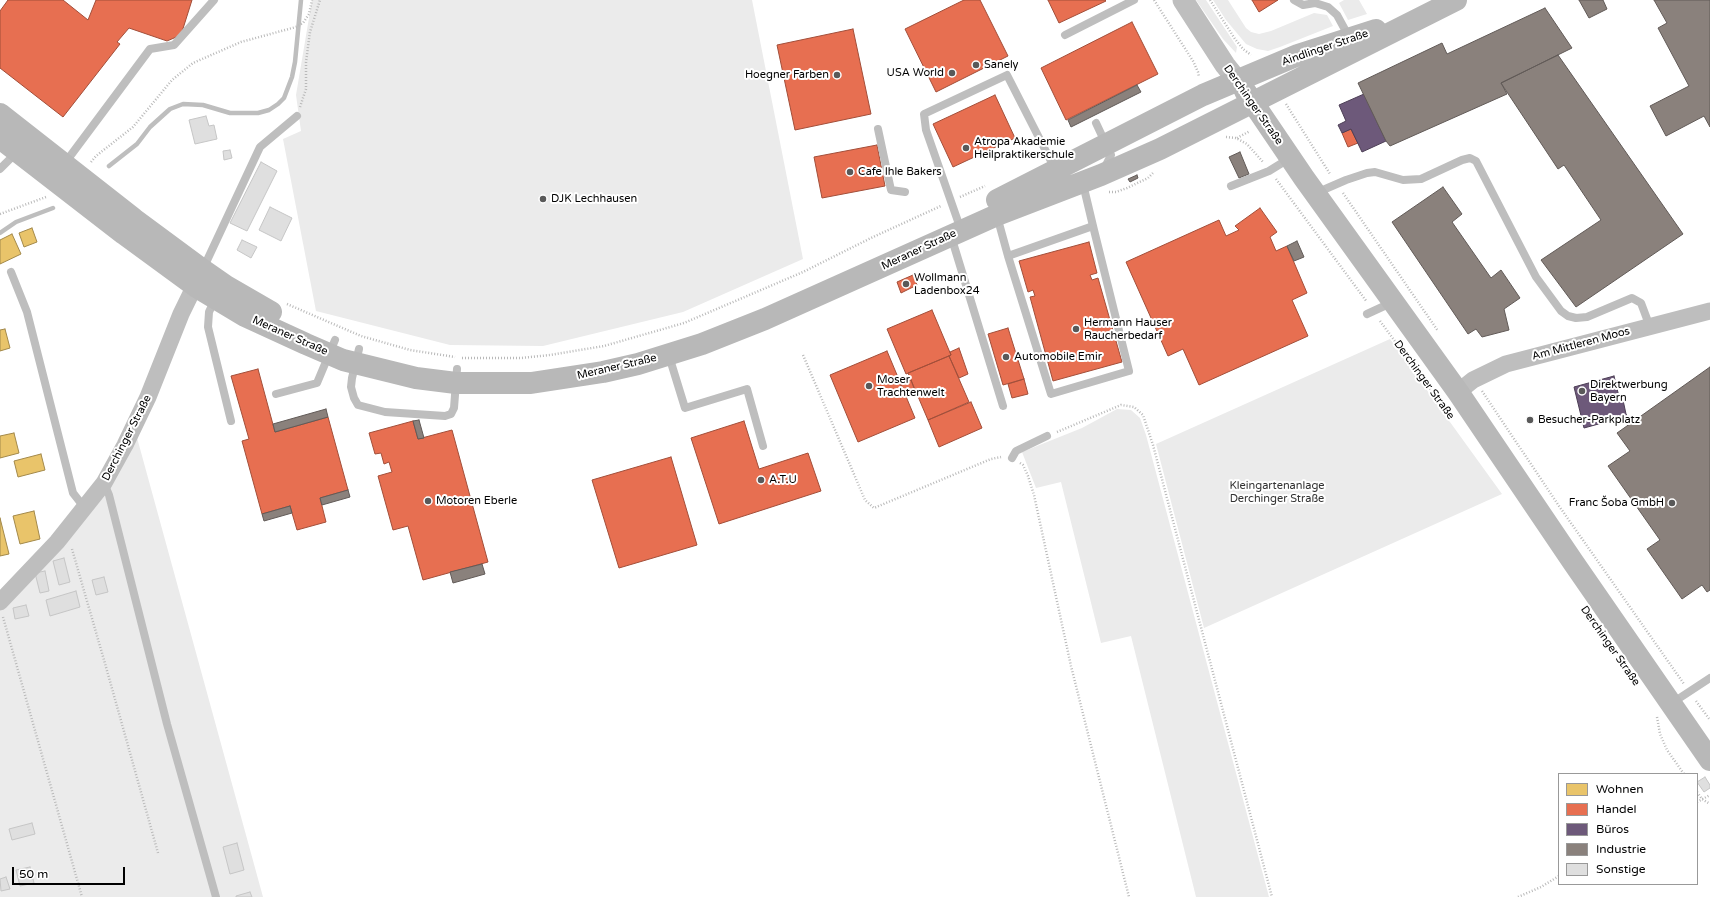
<!DOCTYPE html>
<meta charset="utf-8">
<style>
body{margin:0}
#map{position:relative;width:1710px;height:897px;overflow:hidden;background:#fff;font-family:"Varela Round",sans-serif}
canvas{display:block}
.legend{position:absolute;left:1558px;top:773px;width:140px;height:112px;box-sizing:border-box;background:#fff;border:1px solid #999;margin:0;padding:5px 7px;list-style:none;font-size:12px;color:#000}
.legend li{display:flex;align-items:center;gap:8px;height:20px}
.legend b{width:20px;border:1px solid #999}
.scale{position:absolute;left:12px;top:867px;width:113px;height:18px;box-sizing:border-box;border:2px solid #000;border-top:0;padding-left:5px;font-size:12px;line-height:14px;white-space:nowrap;color:#000;-webkit-text-stroke:3px #fff;paint-order:stroke}
</style>
<div id="map">
<canvas width="1710" height="897"></canvas>
<ul class="legend">
<li><b style="height:11px;background:#e9c46a"></b>Wohnen</li>
<li><b style="height:11px;background:#e76f51"></b>Handel</li>
<li><b style="height:11px;background:#6d597a"></b>Büros</li>
<li><b style="height:11px;background:#8a817c"></b>Industrie</li>
<li><b style="height:11px;background:#dfdfdf"></b>Sonstige</li>
</ul>
<div class="scale">50 m</div>
</div>
<script>
const context = document.querySelector('canvas').getContext('2d');
context.lineJoin = 'round';
function fill(path, color) { context.fillStyle = color; context.fill(path, 'evenodd'); }
const toPath = rows => new Path2D(rows.map(r => 'M' + r).join(''));
function stroke(path, color, width, dash) { context.strokeStyle = color; context.lineWidth = width; context.lineCap = dash ? 'butt' : 'round'; context.setLineDash(dash || []); context.stroke(path); }
function label(font, color, halo, rows, align = 'center') {
  context.font = font + ' "Varela Round",sans-serif'; context.lineWidth = 4; context.setLineDash([]); context.textBaseline = 'middle'; context.strokeStyle = halo; context.fillStyle = color; for (const [text, x, y, turn = 0] of rows) {
    context.save(); context.translate(x, y); context.rotate((+turn || 0) * Math.PI / 180); context.textAlign = isNaN(turn) ? turn : align; if (halo) context.strokeText(text, 0, 0); context.fillText(text, 0, 0); context.restore();
  }
}
fill(toPath([
 [312,0,752,0,803,259,683,312,543,346,450,345,316,311,283,139,301,131,296,95],
 [1196,0,1206,0,1237,47,1236,53,1223,39],
 [1213,0,1228,0,1246,28,1251,32,1259,34,1271,31,1314,13,1327,15,1333,26,1280,47,1268,51,1257,49,1246,44,1226,20],
 [1344,0,1359,0,1367,14,1348,20,1339,3],
 [1390,339,1502,494,1204,628,1156,444],
 [1117,409,1131,410,1140,418,1146,435,1269,897,1196,897,1131,636,1101,643,1061,482,1036,488,1022,452,1082,428],
 [136,434,263,897,0,897,0,602]
]), '#ebebeb');
const homes = toPath([
 [32,228,37,242,24,247,19,233,32,228],
 [12,234,21,254,0,264,0,240,12,234],
 [5,329,10,348,0,351,0,330,5,329],
 [14,433,19,453,0,458,0,436,14,433],
 [41,454,45,470,18,477,14,461,41,454],
 [34,511,40,539,20,544,13,516,34,511],
 [0,518,9,554,0,556,0,518]
]);
fill(homes, '#e9c46a');
stroke(homes, '#a3894a', 1);
const shops = toPath([
 [8,0,63,0,88,20,96,0,192,0,181,35,167,41,129,28,117,42,120,44,63,117,0,68,0,11,8,0],
 [964,0,980,0,1008,56,936,92,905,29,964,0],
 [1048,0,1105,0,1106,1,1059,23,1048,0],
 [1252,0,1278,0,1259,12,1252,0],
 [1132,22,1158,74,1066,120,1041,68,1132,22],
 [853,29,871,114,795,130,777,45,853,29],
 [995,95,1015,138,953,167,933,124,995,95],
 [1351,129,1358,143,1348,147,1342,133,1351,129],
 [877,145,885,186,822,198,814,157,877,145],
 [1260,208,1277,232,1270,237,1276,251,1287,246,1307,293,1292,300,1308,336,1199,385,1183,349,1168,356,1126,262,1219,220,1226,236,1239,230,1235,226,1260,208],
 [1089,242,1097,273,1090,275,1092,280,1098,278,1122,362,1053,381,1030,297,1035,296,1033,290,1028,292,1019,261,1089,242],
 [913,275,917,285,901,293,897,282,913,275],
 [932,310,951,355,906,374,887,329,932,310],
 [1008,328,1024,379,1003,385,988,334,1008,328],
 [959,348,968,374,959,378,949,356,951,355,950,352,959,348],
 [887,351,915,418,858,442,830,375,887,351],
 [949,356,969,402,928,420,908,373,949,356],
 [258,369,275,432,328,417,348,490,320,498,326,522,297,530,290,506,262,514,242,441,249,439,231,376,258,369],
 [1024,379,1028,394,1012,398,1008,384,1024,379],
 [911,380,915,391,905,395,900,384,911,380],
 [971,402,982,428,939,447,928,420,971,402],
 [413,421,418,439,452,430,488,562,423,580,408,526,393,530,378,476,392,472,389,462,384,464,381,453,375,454,369,433,413,421],
 [744,421,759,469,808,453,821,491,719,524,691,438,744,421],
 [671,457,697,545,619,568,592,480,671,457]
]);
fill(shops, '#e76f51');
stroke(shops, '#a24e39', 1);
const offices = toPath([
 [1364,94,1386,141,1362,152,1351,129,1342,133,1338,125,1346,121,1339,105,1364,94],
 [1614,376,1620,401,1623,400,1626,414,1632,423,1629,425,1624,417,1584,428,1574,387,1614,376]
]);
fill(offices, '#6d597a');
stroke(offices, '#4c3e55', 1);
const industry = toPath([
 [1579,0,1603,0,1607,9,1589,18,1579,0],
 [1654,0,1710,0,1710,127,1704,116,1666,136,1650,106,1689,86,1658,28,1667,23,1654,0],
 [1545,8,1572,48,1501,83,1507,94,1390,146,1386,141,1358,83,1442,43,1447,54,1545,8],
 [1558,55,1683,234,1576,307,1541,260,1601,220,1564,165,1558,169,1501,83,1558,55],
 [1137,85,1141,92,1071,127,1068,120,1137,85],
 [1240,152,1249,174,1239,178,1229,157,1240,152],
 [1137,175,1138,178,1130,182,1128,179,1137,175],
 [1443,187,1462,214,1452,222,1491,278,1501,270,1520,298,1504,309,1509,330,1482,337,1476,329,1468,334,1392,222,1443,187],
 [1297,241,1304,257,1294,261,1287,246,1297,241],
 [1710,367,1710,590,1707,592,1702,585,1682,599,1647,549,1660,540,1608,466,1630,451,1617,433,1710,367],
 [326,409,328,417,275,432,273,424,326,409],
 [419,420,424,438,418,439,413,421,419,420],
 [348,490,350,497,322,505,320,498,348,490],
 [290,506,292,513,264,521,262,514,290,506],
 [482,564,485,574,453,583,450,572,482,564]
]);
fill(industry, '#8a817c');
stroke(industry, '#615a57', 1);
stroke(toPath([
 [109,166,137,144,150,127,170,109,183,104,203,105,230,113,258,113,269,110,278,104,284,98,292,77,295,62,301,0],
 [0,233,16,222,53,208]
]), '#bebebe', 4.5);
const building = toPath([
 [206,116,209,126,214,125,217,139,195,144,189,120,206,116],
 [230,150,232,158,224,160,223,151,230,150],
 [261,162,277,171,247,231,230,223,261,162],
 [270,207,292,218,281,241,259,230,270,207],
 [242,240,257,247,251,258,237,250,242,240],
 [64,558,70,582,59,585,53,561,64,558],
 [45,571,49,591,40,593,35,573,45,571],
 [104,577,108,592,96,595,92,580,104,577],
 [76,591,80,607,50,616,46,600,76,591],
 [26,605,29,616,15,619,13,608,26,605],
 [1705,777,1710,785,1710,788,1704,792,1697,782,1705,777],
 [32,823,35,834,12,840,9,829,32,823],
 [237,843,244,870,230,874,223,847,237,843],
 [30,867,34,883,20,886,16,870,30,867],
 [6,877,10,889,1,891,0,879,6,877],
 [250,892,252,897,236,897,236,896,250,892]
]);
fill(building, '#dfdfdf');
stroke(building, '#c6c6c6', 1);
stroke(toPath([
 [1154,0,1193,61,1198,72,1199,77],
 [1210,0,1235,39,1243,49,1251,55],
 [1286,104,1330,174],
 [300,107,306,89,306,62,310,32,320,0],
 [1226,137,1236,138,1247,144,1263,162],
 [1237,138,1250,131],
 [91,162,96,156,133,127,172,80,193,63,241,42,296,27,303,23,309,14,312,0],
 [1276,179,1367,302],
 [1109,192,1116,192,1127,188,1148,178,1153,173],
 [1343,193,1438,331],
 [960,197,985,186],
 [0,214,46,197],
 [287,304,361,336,410,350,455,357],
 [1380,321,1448,413],
 [803,355,865,500,874,508,991,459,1001,457],
 [462,358,521,358,550,355,604,346,684,323,803,272,873,237,941,206],
 [1482,391,1559,506,1684,684],
 [1057,432,1121,405,1134,407,1143,415,1153,445,1272,897],
 [1020,463,1023,465,1028,476,1034,495,1071,666,1129,897],
 [72,549,106,667,158,853],
 [3,617,82,897],
 [1696,701,1710,720],
 [1657,717,1660,734,1667,750,1684,774],
 [1697,792,1702,799,1710,804],
 [1697,802,1710,795],
 [1518,897,1541,887,1559,876]
]), '#b9b9b9', 2.5, [1, 2]);
stroke(toPath([
 [1294,0,1303,5,1315,3,1328,7,1337,15,1349,37],
 [1065,35,1134,0],
 [1096,123,1111,155,1104,169],
 [878,129,891,190,905,192],
 [65,163,150,49,174,45,214,0],
 [0,169,17,152],
 [1083,184,1093,226],
 [1231,186,1269,171,1290,158],
 [1316,193,1346,180,1367,173,1375,172,1403,180,1421,179,1462,160,1470,158,1476,161,1536,277,1561,311,1568,316,1576,318,1587,317,1632,298,1641,303,1650,327],
 [997,216,1008,256,1051,394,1129,371,1093,226,1008,256],
 [961,230,926,130,924,114,1007,75,1055,169],
 [951,236,1003,406],
 [203,269,260,147,297,116],
 [11,272,27,312,73,493,84,507],
 [215,299,209,312,208,327,231,421],
 [1367,314,1393,302],
 [359,349,352,378,351,387,354,398,358,405,385,412,445,416,451,414,454,408,457,369],
 [669,356,685,408,747,389,763,446],
 [276,394,317,383,335,340],
 [1012,458,1016,451,1047,436],
 [104,483,109,495,167,724,216,897],
 [1672,703,1710,678]
]), '#bebebe', 8);
stroke(toPath([
 [1458,392,1473,380,1506,364,1710,311],
 [0,602,57,542,104,483,125,445,148,397,181,314,200,275]
]), '#bebebe', 17);
stroke(toPath([
 [1183,0,1225,65,1237,80]
]), '#bebebe', 21);
stroke(toPath([
 [1245,91,1304,178,1458,392,1573,562,1710,760],
 [0,114,134,219,203,270,226,286,271,312],
 [0,138,124,234,195,286,245,316,306,344,343,360,416,378,456,383,531,383,603,372,638,364,702,344,765,319,997,215,1101,175,1160,149,1456,0],
 [997,200,1203,95,1298,55,1376,30]
]), '#b8b8b8', 22);
for (const [x, y, r, color] of [
 [976,65,4,"#595959"],
 [952,73,4,"#595959"],
 [837,75,4,"#595959"],
 [966,148,4,"#595959"],
 [850,172,4,"#595959"],
 [543,199,4,"#595959"],
 [906,284,4,"#595959"],
 [1076,329,4,"#595959"],
 [1006,357,4,"#595959"],
 [869,386,4,"#595959"],
 [1582,391,4,"#595959"],
 [1530,420,4,"#595959"],
 [761,480,4,"#595959"],
 [428,501,4,"#595959"],
 [1672,503,4,"#595959"]
]) { const dot = new Path2D(); dot.arc(x, y, r, 0, 2 * Math.PI); context.fillStyle = color; context.fill(dot); stroke(dot, '#fff', 1.5); }
label('11px', '#000', '#fff', [
 ["Aindlinger Straße",1325,48,-19],
 ["Derchinger Straße",1253,105,55],
 ["Meraner Straße",919,250,-25],
 ["Meraner Straße",290,336,24],
 ["Am Mittleren Moos",1581,344,-15],
 ["Meraner Straße",617,367,-13],
 ["Derchinger Straße",1424,380,54],
 ["Derchinger Straße",127,438,-63],
 ["Derchinger Straße",1610,646,55]
]);
label('11px', '#000', '#fff', [
 ["Sanely",984,65],
 ["USA World",944,73,"right"],
 ["Hoegner Farben",829,75,"right"],
 ["Atropa Akademie",974,142],
 ["Heilpraktikerschule",974,155],
 ["Cafe Ihle Bakers",858,172],
 ["DJK Lechhausen",551,199],
 ["Wollmann",914,278],
 ["Ladenbox24",914,291],
 ["Hermann Hauser",1084,323],
 ["Raucherbedarf",1084,336],
 ["Automobile Emir",1014,357],
 ["Moser",877,380],
 ["Trachtenwelt",877,393],
 ["Direktwerbung",1590,385],
 ["Bayern",1590,398],
 ["Besucher-Parkplatz",1538,420],
 ["A.T.U",769,480],
 ["Motoren Eberle",436,501],
 ["Franc Šoba GmbH",1664,503,"right"]
], 'left');
label('11px', '#323232', '#fff', [
 ["Kleingartenanlage",1277,486],
 ["Derchinger Straße",1277,499]
]);
</script>
